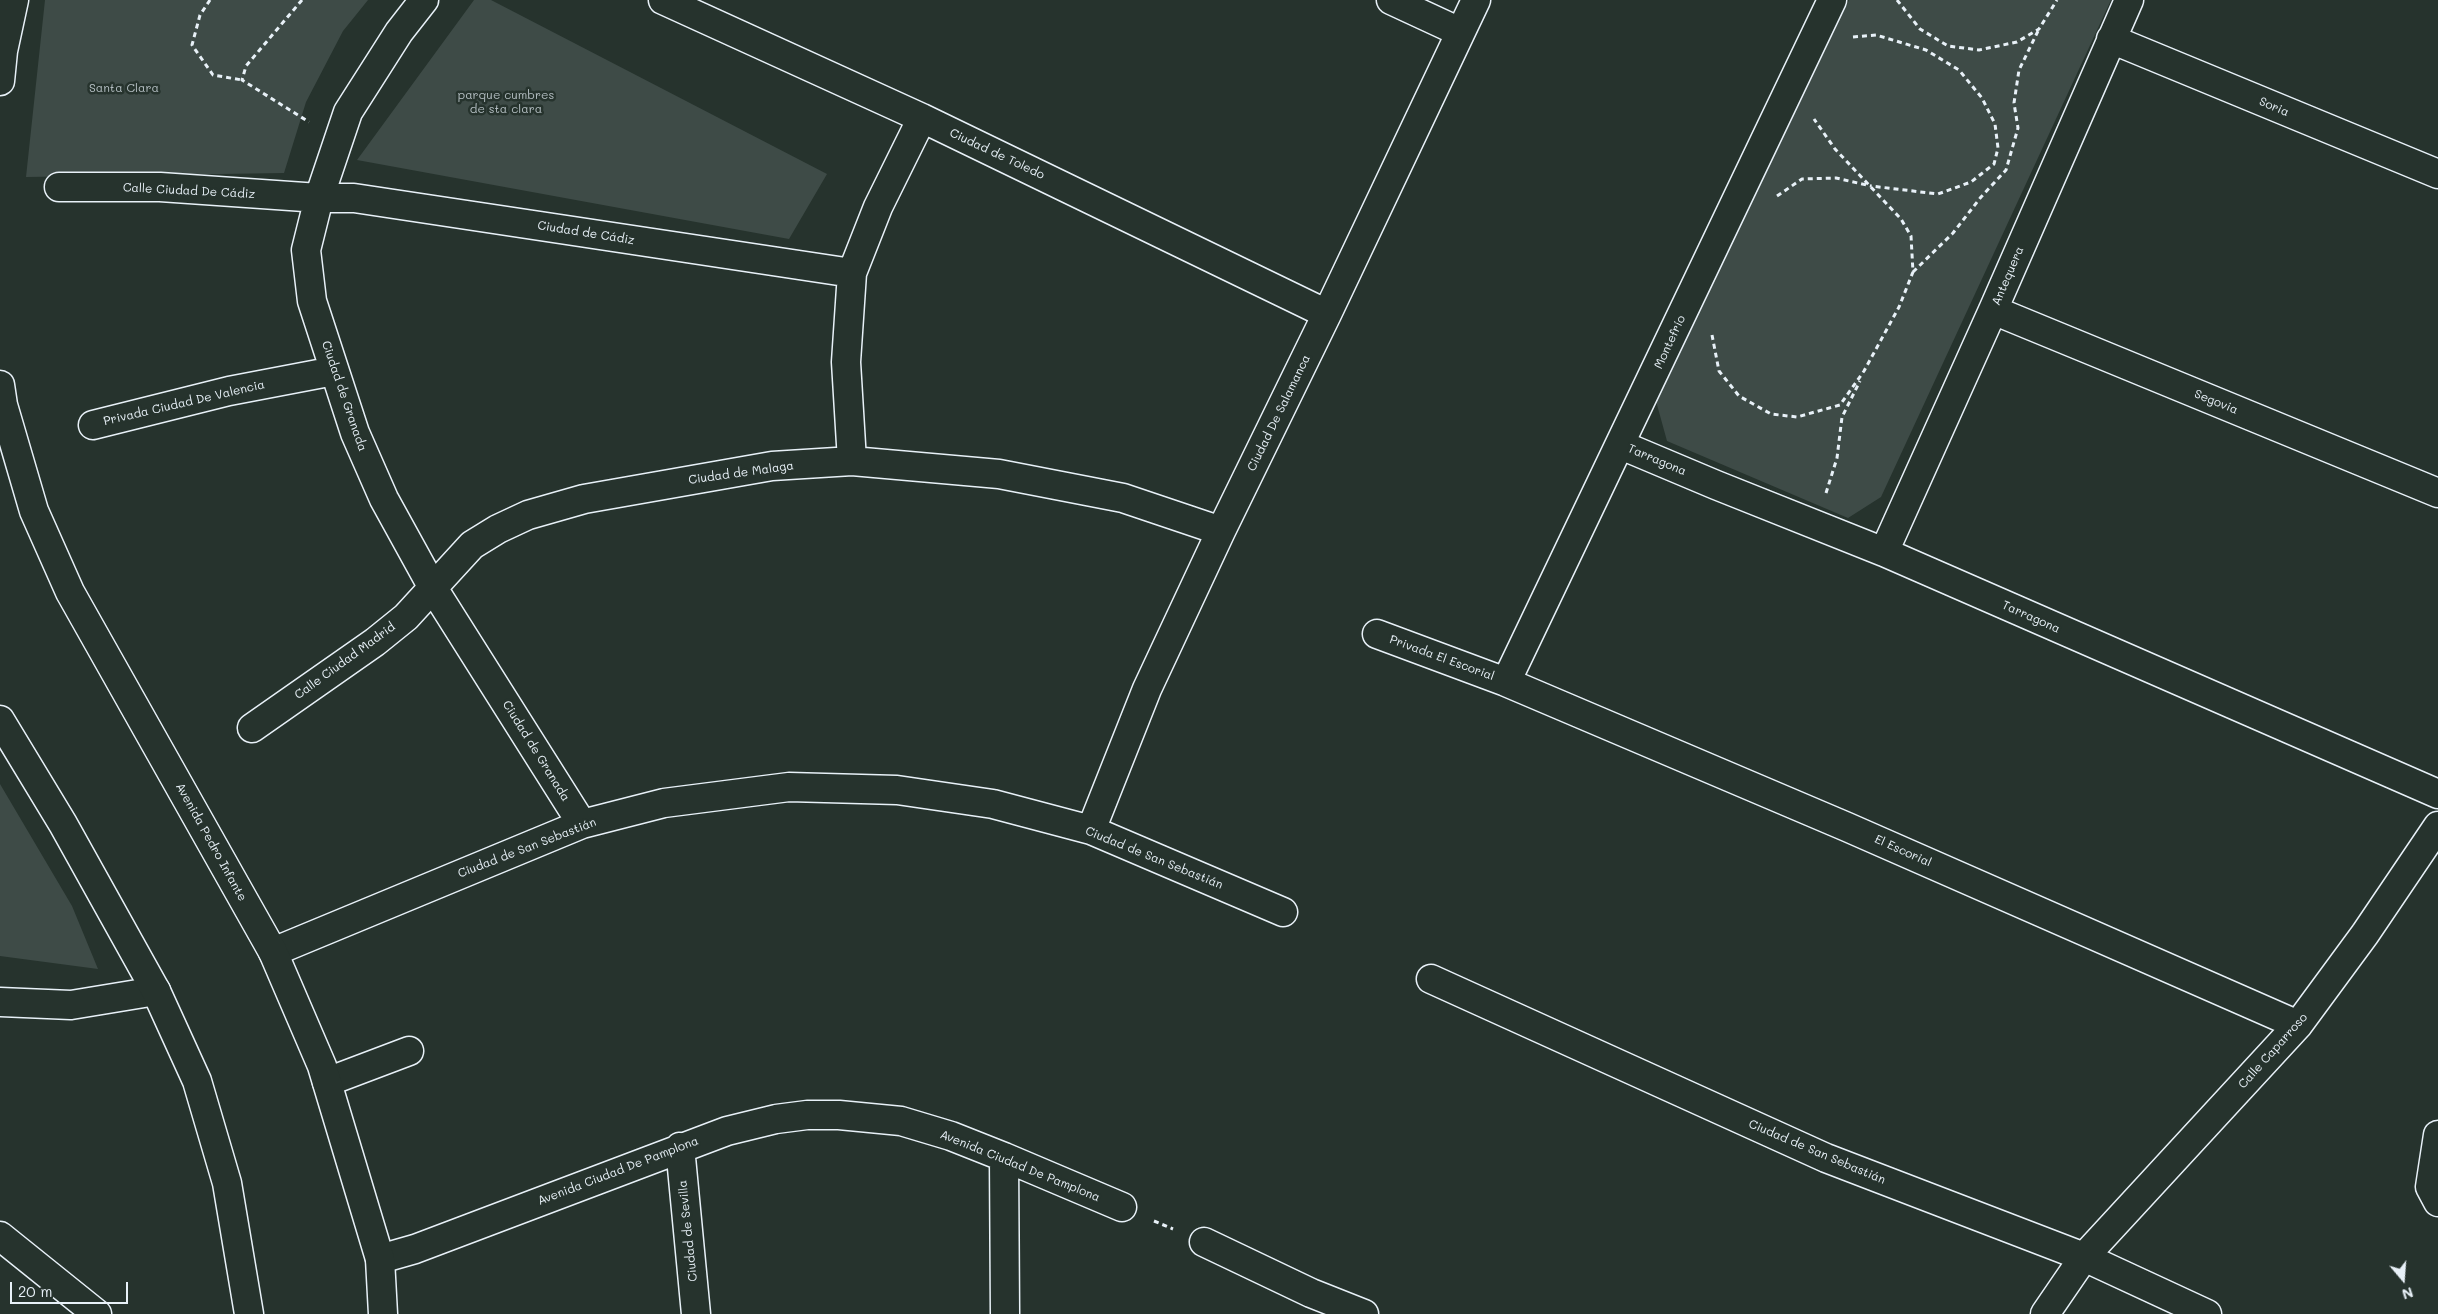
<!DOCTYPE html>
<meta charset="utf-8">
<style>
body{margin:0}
#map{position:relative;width:2438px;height:1314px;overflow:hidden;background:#26332d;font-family:Mali,sans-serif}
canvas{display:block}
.north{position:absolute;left:2378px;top:1254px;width:50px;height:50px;-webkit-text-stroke:4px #26332d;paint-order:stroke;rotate:162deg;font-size:14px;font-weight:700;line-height:20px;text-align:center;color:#e8f1f8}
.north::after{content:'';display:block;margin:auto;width:18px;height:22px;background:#e8f1f8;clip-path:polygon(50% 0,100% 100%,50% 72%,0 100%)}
.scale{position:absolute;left:10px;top:1282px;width:118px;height:22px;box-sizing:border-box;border:2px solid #e8f1f8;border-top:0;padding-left:6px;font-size:15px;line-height:18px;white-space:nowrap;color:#e8f1f8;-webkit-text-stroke:4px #26332d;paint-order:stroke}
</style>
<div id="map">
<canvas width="2438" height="1314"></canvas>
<div class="north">N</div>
<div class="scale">20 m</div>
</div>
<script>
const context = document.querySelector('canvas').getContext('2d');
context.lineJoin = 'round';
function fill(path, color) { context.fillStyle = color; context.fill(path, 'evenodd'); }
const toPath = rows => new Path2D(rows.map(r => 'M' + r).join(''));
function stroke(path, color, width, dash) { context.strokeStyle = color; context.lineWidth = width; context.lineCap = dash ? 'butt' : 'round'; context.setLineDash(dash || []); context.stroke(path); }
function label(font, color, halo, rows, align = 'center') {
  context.font = font + ' Mali,sans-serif'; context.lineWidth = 5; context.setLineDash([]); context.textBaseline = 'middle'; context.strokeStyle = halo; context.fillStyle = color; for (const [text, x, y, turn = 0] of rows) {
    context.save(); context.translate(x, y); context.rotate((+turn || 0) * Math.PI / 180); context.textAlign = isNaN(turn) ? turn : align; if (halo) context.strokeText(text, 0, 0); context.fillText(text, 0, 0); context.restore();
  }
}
fill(toPath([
 [45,0,368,0,343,31,306,102,284,173,26,177],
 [474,0,491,0,827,174,789,239,357,160],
 [1849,0,2111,0,1881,497,1848,518,1667,441,1656,401],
 [0,784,72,906,98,969,0,956]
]), '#3e4b47');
const minor = toPath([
 [424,0,399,32,348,112,319,198,306,250,312,301,355,433,384,499,433,588,582,824],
 [663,0,922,118,1327,314],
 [1391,0,1460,32],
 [2111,39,2438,174],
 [59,187,160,187,319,198,354,198,852,273],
 [1993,310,2438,493],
 [93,425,229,391,334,371],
 [1621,445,1716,485,1884,552,2438,794],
 [852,461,846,362,852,273,878,207,922,118],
 [1884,552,1993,310,2129,0],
 [1377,634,1506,682,1847,827,2298,1025],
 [1506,682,1832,0],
 [252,728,375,642,406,617,472,545,498,529,528,515,584,499,772,466,852,461,999,474,1123,498,1221,531],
 [1091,830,1147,689,1221,531,1327,314,1476,0],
 [273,952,582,824,664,803,789,787,897,790,993,804,1091,830,1283,912],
 [1431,979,1826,1158,2084,1257,2207,1314],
 [0,1002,71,1005,156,991],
 [327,1082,409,1051],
 [2438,1135,2430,1187,2438,1202],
 [680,1147,696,1314],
 [1004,1157,1005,1314],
 [0,1236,97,1314],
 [1204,1242,1311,1293,1364,1314],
 [380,1259,415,1249,727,1131,776,1119,807,1115,839,1115,901,1121,951,1136,1004,1157,1122,1207],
 [2045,1314,2084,1257,2298,1025,2365,934,2438,826]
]);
const major = toPath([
 [0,81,3,51,14,0],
 [0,385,3,405,34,511,70,592,273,952,322,1066,380,1259,383,1314],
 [0,720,63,824,156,991,197,1081,227,1183,249,1314]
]);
stroke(minor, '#e8f1f8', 31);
stroke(major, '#e8f1f8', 31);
stroke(toPath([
 [210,0,200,15,192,45,213,75,242,80],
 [302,0,246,66,242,80,309,122],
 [1897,0,1920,29,1948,46,1979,50,2017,42,2039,29,2057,0],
 [1853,37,1876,35,1926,50,1959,70,1982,98,1995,124,1998,148,1994,164,1971,182,1938,194,1871,186],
 [1777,196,1802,179,1836,178,1871,186],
 [1913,272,1953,233,1981,197,2006,170,2018,128,2014,103,2019,70,2039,29],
 [1712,335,1719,371,1739,396,1771,414,1797,417,1840,405,1864,371,1899,307,1913,272,1911,236,1901,219,1835,149,1814,119],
 [1826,493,1837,458,1842,417,1860,381],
 [1154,1221,1173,1229]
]), '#e8f1f8', 3, [5, 4]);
stroke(minor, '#26332d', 28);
stroke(major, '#26332d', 28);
label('12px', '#b5bfc3', '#26332d', [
 ["Santa Clara",124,88],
 ["parque cumbres",506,95],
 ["de sta clara",506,109]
]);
label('12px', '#e8f1f8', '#26332d', [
 ["Soria",2274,107,23],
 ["Ciudad de Toledo",997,154,25],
 ["Calle Ciudad De Cádiz",189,191,3],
 ["Ciudad de Cádiz",586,233,9],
 ["Antequera",2008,276,-67],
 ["Montefrío",1670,342,-65],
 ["Ciudad de Granada",344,396,71],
 ["Segovia",2216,402,22],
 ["Privada Ciudad De Valencia",184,403,-13],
 ["Ciudad De Salamanca",1279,413,-64],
 ["Tarragona",1657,460,23],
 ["Ciudad de Malaga",741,473,-8],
 ["Tarragona",2031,617,24],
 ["Privada El Escorial",1442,658,20],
 ["Calle Ciudad Madrid",345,661,-36],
 ["Ciudad de Granada",536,751,58],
 ["Avenida Pedro Infante",211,842,61],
 ["Ciudad de San Sebastián",527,848,-21],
 ["El Escorial",1903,851,24],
 ["Ciudad de San Sebastián",1154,858,22],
 ["Calle Caparroso",2273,1051,-48],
 ["Ciudad de San Sebastián",1817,1152,23],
 ["Avenida Ciudad De Pamplona",1020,1166,22],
 ["Avenida Ciudad De Pamplona",618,1171,-21],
 ["Ciudad de Sevilla",688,1231,-96]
]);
</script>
